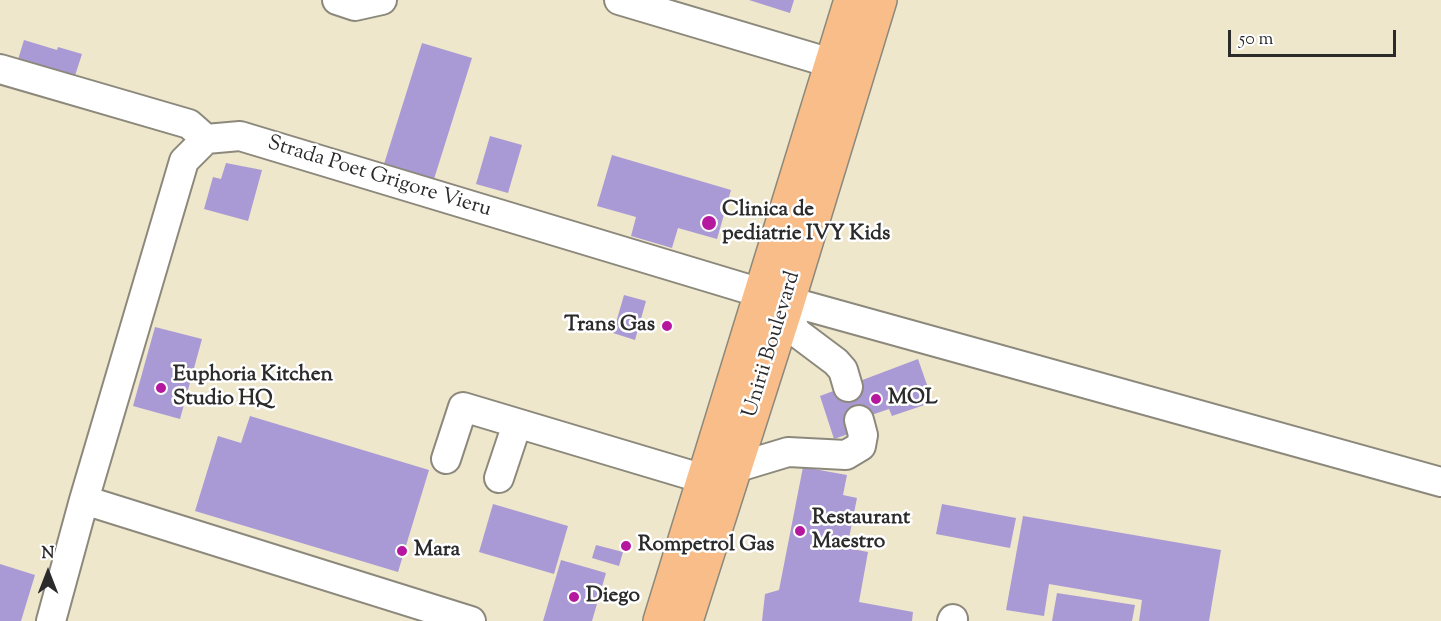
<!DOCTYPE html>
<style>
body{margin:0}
#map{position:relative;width:1441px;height:621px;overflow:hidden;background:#eee7cc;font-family:"Sorts Mill Goudy",serif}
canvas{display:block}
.north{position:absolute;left:18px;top:543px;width:60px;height:60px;-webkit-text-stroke:4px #fff;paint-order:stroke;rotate:0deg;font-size:16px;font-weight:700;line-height:24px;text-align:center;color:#2b2b2b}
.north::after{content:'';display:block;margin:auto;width:21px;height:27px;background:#2b2b2b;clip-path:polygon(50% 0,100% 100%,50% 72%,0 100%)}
.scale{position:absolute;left:1228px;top:30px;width:168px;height:27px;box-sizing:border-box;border:3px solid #2b2b2b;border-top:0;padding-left:8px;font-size:18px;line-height:21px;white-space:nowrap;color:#2b2b2b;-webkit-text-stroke:4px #fff;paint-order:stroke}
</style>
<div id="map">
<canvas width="1441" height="621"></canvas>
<div class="north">N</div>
<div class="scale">50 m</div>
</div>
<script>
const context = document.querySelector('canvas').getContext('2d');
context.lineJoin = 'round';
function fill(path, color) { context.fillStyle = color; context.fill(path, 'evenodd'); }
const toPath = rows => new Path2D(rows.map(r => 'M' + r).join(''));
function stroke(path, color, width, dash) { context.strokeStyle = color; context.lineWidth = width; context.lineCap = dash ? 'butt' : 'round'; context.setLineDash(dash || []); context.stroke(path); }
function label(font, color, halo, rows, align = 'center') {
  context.font = font + ' "Sorts Mill Goudy",serif'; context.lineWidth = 5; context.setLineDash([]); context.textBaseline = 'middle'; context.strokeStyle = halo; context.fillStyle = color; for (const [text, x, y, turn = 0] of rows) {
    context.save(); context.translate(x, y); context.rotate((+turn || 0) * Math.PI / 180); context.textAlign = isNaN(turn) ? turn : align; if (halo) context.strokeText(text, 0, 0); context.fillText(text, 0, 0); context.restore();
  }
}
fill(toPath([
 [749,0,794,0,790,13],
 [24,40,57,50,58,47,82,54,72,85,16,66],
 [422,43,472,58,434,179,384,164],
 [490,136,522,145,508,193,476,184],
 [612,155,731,190,717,239,678,228,672,248,631,236,636,217,597,206],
 [226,163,262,170,248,221,204,209,213,177,221,179],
 [624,295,646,301,635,340,613,333],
 [155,327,202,339,180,419,133,406],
 [918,359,933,402,892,416,889,409,854,421,857,431,834,439,820,396],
 [250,416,429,470,398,572,195,511,218,436,241,443],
 [803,467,847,475,843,495,857,498,847,548,868,552,859,602,913,612,912,621,762,621,765,594,779,590],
 [493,504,568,526,554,574,479,552],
 [942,504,1016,518,1010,548,936,534],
 [1023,516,1221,550,1209,621,1139,621,1142,600,1049,584,1044,616,1006,610],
 [596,545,623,552,619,566,592,558],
 [561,560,606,573,592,621,543,621],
 [0,564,35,575,21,621,0,621],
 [1057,593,1135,605,1132,621,1052,621]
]), '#a99ad5');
const minor = toPath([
 [337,0,355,6,382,0],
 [619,0,831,63],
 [0,69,189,124,206,139,240,136,761,293],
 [788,301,1441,482],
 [786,308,796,332,836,362,843,370,848,387],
 [446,459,463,407,704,479],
 [735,468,788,452,846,455,861,446,863,435,859,420],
 [499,478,517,424],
 [84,500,471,621],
 [51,621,84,500,184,161,206,139],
 [952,621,953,619]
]);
const major = toPath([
 [660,621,851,0],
 [686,621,786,308,880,0]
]);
stroke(minor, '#8c897c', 32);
stroke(major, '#8c897c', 36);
stroke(minor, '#fff', 28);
stroke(major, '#f9bd89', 33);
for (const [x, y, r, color] of [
 [709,223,8,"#b5179e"],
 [667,326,6,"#b5179e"],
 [161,388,6,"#b5179e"],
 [876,399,6,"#b5179e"],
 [800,531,6,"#b5179e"],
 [626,546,6,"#b5179e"],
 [402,551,6,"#b5179e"],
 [574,597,6,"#b5179e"]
]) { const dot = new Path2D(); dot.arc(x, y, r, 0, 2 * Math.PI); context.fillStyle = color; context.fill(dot); stroke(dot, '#fff', 2); }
label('21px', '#2b2b2b', '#fff', [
 ["Strada Poet Grigore Vieru",379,178,17],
 ["Unirii Boulevard",773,345,-73]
]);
label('bold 21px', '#2b2b2b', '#fff', [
 ["Clinica de",722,211],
 ["pediatrie IVY Kids",722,235],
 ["Trans Gas",655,326,"right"],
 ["Euphoria Kitchen",173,376],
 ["Studio HQ",173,400],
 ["MOL",888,399],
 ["Restaurant",812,519],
 ["Maestro",812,543],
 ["Rompetrol Gas",638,546],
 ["Mara",414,551],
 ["Diego",586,597]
], 'left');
</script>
